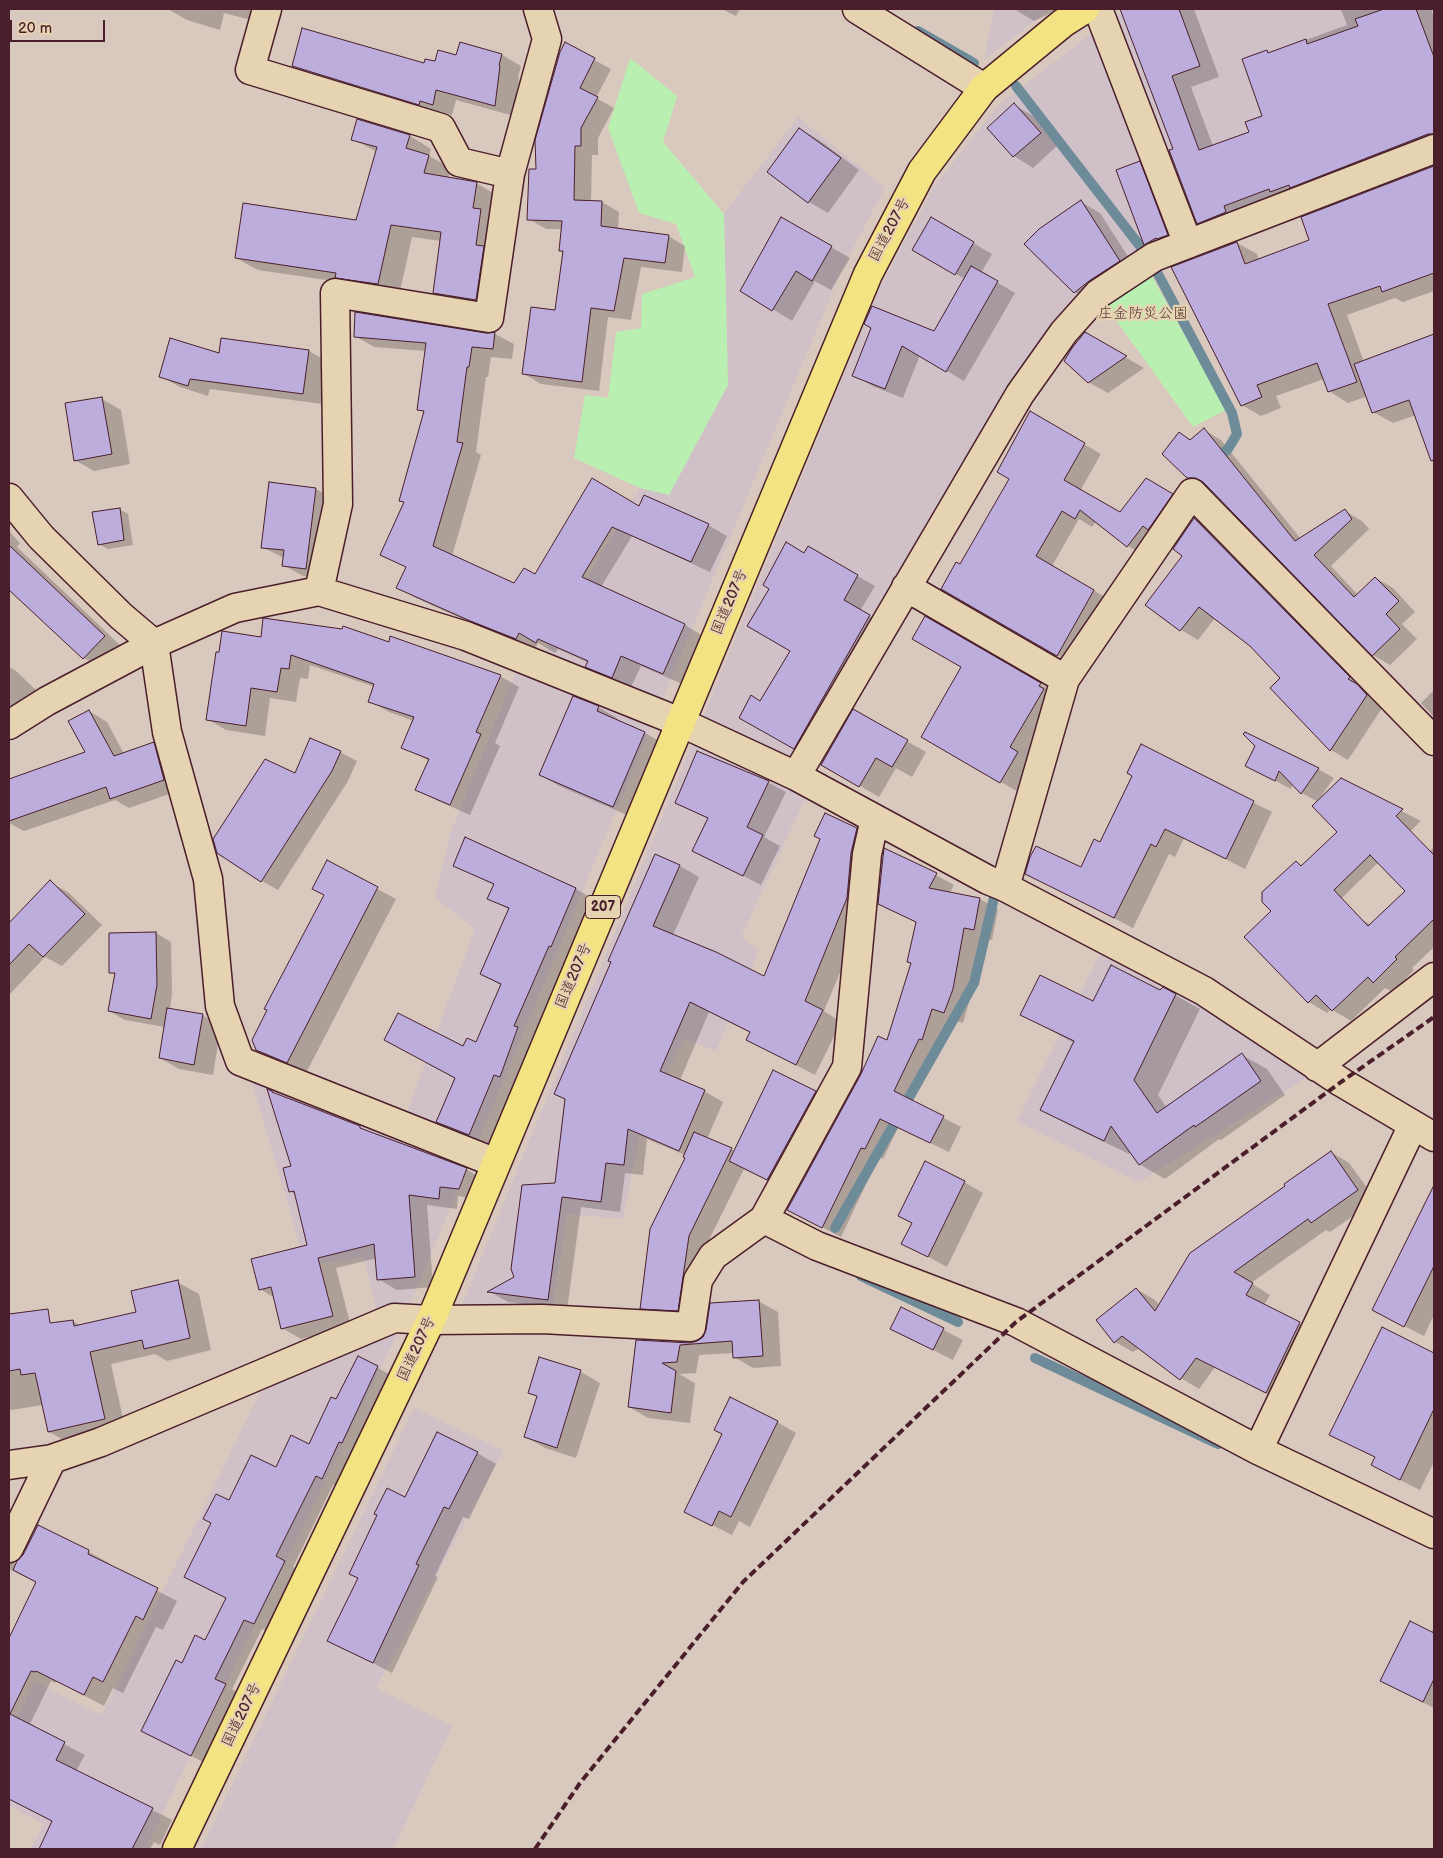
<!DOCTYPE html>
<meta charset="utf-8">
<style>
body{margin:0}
#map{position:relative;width:1443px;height:1858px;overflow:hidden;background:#d9c8be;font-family:"Balsamiq Sans",sans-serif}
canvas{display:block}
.frame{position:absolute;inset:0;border:10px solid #4a1f2b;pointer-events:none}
.scale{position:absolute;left:10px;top:20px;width:95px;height:22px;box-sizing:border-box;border:2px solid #4a1f2b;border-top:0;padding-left:6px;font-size:15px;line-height:18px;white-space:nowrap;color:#4a1f2b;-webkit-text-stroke:4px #e6d3b1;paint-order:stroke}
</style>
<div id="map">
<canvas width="1443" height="1858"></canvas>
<div class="frame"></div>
<div class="scale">20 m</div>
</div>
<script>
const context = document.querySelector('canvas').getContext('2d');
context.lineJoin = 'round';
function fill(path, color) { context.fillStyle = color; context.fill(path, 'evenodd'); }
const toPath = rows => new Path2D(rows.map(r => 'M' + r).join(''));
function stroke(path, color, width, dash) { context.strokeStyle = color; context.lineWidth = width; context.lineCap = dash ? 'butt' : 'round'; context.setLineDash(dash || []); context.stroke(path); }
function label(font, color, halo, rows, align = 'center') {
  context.font = font + ' "Balsamiq Sans","Klee One",sans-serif'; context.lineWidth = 4.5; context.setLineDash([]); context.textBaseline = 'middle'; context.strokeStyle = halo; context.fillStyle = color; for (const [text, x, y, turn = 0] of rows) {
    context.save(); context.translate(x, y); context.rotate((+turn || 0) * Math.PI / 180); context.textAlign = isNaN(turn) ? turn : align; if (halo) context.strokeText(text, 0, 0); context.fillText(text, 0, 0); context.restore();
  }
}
fill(toPath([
 [994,9,1050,9,984,60],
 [1131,9,1434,9,1434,142,1096,286,783,778,808,792,741,937,759,950,716,1051,684,1038,642,1125,623,1219,567,1214,549,1329,452,1329,879,289,935,186,999,104,1114,17],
 [798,117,885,188,843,267,400,1328,145,1849,31,1849,44,1824,9,1806,9,1734,34,1682,102,1715,260,1393,381,1330,364,1258,306,1266,250,1075,400,1131,475,929,435,897,451,831,517,670,531,675,640,488,669,494,728,385,724,214],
 [1102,950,1198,999,1313,1074,1139,1182,1017,1121],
 [414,1408,503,1451,376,1688,452,1726,393,1849,201,1849]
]), '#d0c0c7');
fill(toPath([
 [630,58,677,96,663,142,724,214,728,385,669,495,640,488,574,458,585,395,608,398,616,332,641,328,642,294,695,277,676,224,639,213,608,128],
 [1150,273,1226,410,1193,427,1103,302]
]), '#b9efb1');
fill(toPath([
 [168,9,254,9,251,20,224,13,220,30,187,20],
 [722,9,740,9,736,16],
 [1014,9,1059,9,1034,21],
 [1139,9,1194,9,1219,77,1191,87,1213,146,1250,133,1264,117,1267,52,1270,53,1347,25,1341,9,1431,9,1434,17,1434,151,1218,234,1198,223,1175,149,1124,14],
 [460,43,502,55,521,66,518,77,519,78,514,116,456,100,452,115,439,111,438,115,312,77,293,66,435,63,457,56],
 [565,44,611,69,596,98,614,108,598,138,598,155,592,155,591,202,602,202,619,212,618,230,668,236,685,246,682,272,641,267,631,320,608,317,599,391,541,384,524,374,556,312,564,252,560,250,563,229,546,229,529,219,537,170],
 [1014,105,1033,116,1059,144,1033,168,1014,156,989,128],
 [358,120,410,136,431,149,429,156,451,168,448,179,476,183,498,196,497,312,456,305,434,292,441,241,412,237,399,296,347,283,258,270,236,258,357,222,377,152,352,139],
 [800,129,819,140,859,170,828,213,809,202,768,172],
 [1139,163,1159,174,1177,249,1164,255,1145,244],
 [1434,167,1434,291,1403,302,1395,298,1347,315,1364,362,1430,337,1434,340,1434,443,1424,437,1416,415,1393,423,1373,412,1368,396,1348,403,1329,391,1324,379,1276,396,1281,408,1261,416,1242,405,1237,243,1257,254,1259,260,1311,241,1302,218],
 [1081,202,1100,213,1138,272,1094,303,1075,292,1026,244],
 [782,219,850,258,831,290,815,281,792,321,742,290],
 [932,219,992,254,981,273,1015,293,964,381,920,355,903,398,872,386,854,375,873,327,934,333,965,279,913,250],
 [495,334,514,344,512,359,491,357,488,377,486,377,476,452,481,455,452,556,515,584,535,576,640,508,708,525,727,536,710,572,632,536,601,587,685,625,703,636,682,684,641,666,631,687,606,677,587,667,589,663,558,649,555,653,538,643,535,649,489,631,416,598,398,587,407,568,382,554,405,503,401,500,425,413,419,409,426,351,374,347,355,336],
 [1085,334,1144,368,1108,393,1088,382],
 [222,339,309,351,328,362,322,404,210,389,208,396,180,387,160,376,220,355],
 [102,399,121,410,130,464,94,471,75,460],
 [1031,413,1101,454,1080,491,1120,514,1147,480,1189,504,1144,556,1128,546,1096,521,1092,527,1079,519,1052,566,1110,600,1074,665,942,588,961,566,1011,479],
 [1204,430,1221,440,1301,539,1345,511,1362,521,1369,529,1331,566,1358,595,1376,578,1393,588,1415,612,1402,624,1417,639,1390,665,1373,655,1210,487,1206,488,1188,477,1179,433,1192,440],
 [270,483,316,489,335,500,325,579,303,576,283,565,284,558,262,547],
 [119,509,128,514,133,545,108,549,99,544],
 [1195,519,1212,529,1384,705,1348,760,1331,750,1282,678,1251,645,1215,618,1198,640,1181,630,1147,604,1184,555],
 [9,531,20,543,17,547,123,648,103,669,84,658,9,587],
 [809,548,875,586,860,611,887,626,812,758,741,717,760,702,791,651,805,555],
 [926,618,1059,695,1020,793,923,737,963,667],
 [262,638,389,644,500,676,519,687,495,743,500,746,470,815,436,800,417,789,429,761,403,747,414,721,389,712,370,701,375,687,310,665,308,679,300,678,296,702,270,698,265,736,226,730,207,719],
 [9,667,15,670,42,696,9,718],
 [1434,690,1434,717,1421,703],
 [598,707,617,718,616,721,645,733,664,744,632,817,559,786,540,775],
 [89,711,107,722,124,754,153,744,171,754,181,790,129,808,115,800,24,831,9,823,9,780,87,753],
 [854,711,926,752,912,777,896,768,879,797,822,764],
 [1141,746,1272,812,1245,869,1184,838,1175,857,1169,854,1133,928,1026,873,1081,869,1101,844,1134,775],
 [340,752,357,761,348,781,278,890,262,881,296,774],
 [698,752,769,783,786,792,764,837,780,846,761,885,693,850,709,819,676,803],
 [1247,766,1318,769,1334,778,1319,799,1341,780,1421,821,1318,921,1359,918,1371,925,1407,891,1398,882,1434,847,1434,947,1412,968,1414,970,1393,992,1385,988,1351,1021,1331,1009,1327,1013,1309,1002,1273,911,1296,862,1303,866,1339,832,1318,802,1302,793,1293,784,1291,789],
 [856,829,875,840,866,910,824,1011,841,1022,815,1075,748,1040,751,1033,709,1012,680,1080,704,1091,723,1102,707,1139,735,1151,773,1071,834,1103,787,1190,744,1169,706,1246,695,1320,659,1318,641,1308,686,1158,685,1155,647,1139,643,1175,625,1173,620,1212,581,1207,567,1310,508,1302,490,1292,516,1278,556,1184,656,856,680,866,699,877,673,935,765,977],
 [466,839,576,889,595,900,570,957,568,956,533,1037,536,1039,519,1087,514,1085,488,1145,456,1133,438,1122,456,1078,385,1040,464,1048,477,1044,502,986,482,974,510,910,489,898,494,885,454,865],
 [327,862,396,899,306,1073,276,1061,257,1050,326,895],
 [936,875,954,885,950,893,980,899,998,909,992,940,982,938,970,999,963,1023,950,1019,940,1049,937,1048,911,1101,961,1127,949,1152,898,1128,883,1159,879,1157,841,1237,788,1210,887,1042,912,964,917,923,879,903],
 [50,882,69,893,102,925,62,966,45,957,9,995,9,925],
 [156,933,171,942,172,994,170,1009,202,1015,221,1026,213,1075,179,1069,160,1058,165,1027,125,1020,109,1011,116,975,111,972],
 [1161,991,1175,995,1200,1009,1158,1095,1167,1108,1242,1055,1267,1069,1285,1095,1221,1140,1219,1139,1165,1179,1139,1164,1131,1152,1129,1154,1067,1124,1042,1109,1074,1043,1022,1015],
 [272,1092,360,1127,370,1133,466,1169,484,1180,478,1199,458,1196,457,1209,427,1205,433,1287,397,1290,378,1279,377,1258,336,1268,351,1327,301,1339,282,1328,275,1298,260,1289,308,1246,296,1195,290,1191,292,1167],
 [1331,1152,1349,1163,1376,1200,1330,1232,1326,1230,1251,1283,1270,1295,1264,1305,1318,1334,1284,1403,1215,1367,1199,1389,1181,1378,1139,1348,1133,1352,1115,1342,1136,1289,1155,1300,1160,1306,1287,1186],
 [964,1182,983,1193,947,1267,903,1243],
 [1434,1188,1434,1315,1424,1336,1373,1310],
 [177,1282,199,1294,211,1350,167,1361,155,1354,111,1364,126,1432,71,1444,49,1432,43,1405,11,1410,9,1409,9,1329,73,1321,81,1326,137,1313],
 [758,1301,778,1312,781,1366,753,1368,734,1357,734,1353,699,1355,696,1373,679,1374,695,1383,690,1423,648,1418,629,1407,637,1341,690,1344,698,1342],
 [901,1308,963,1340,953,1360,891,1329],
 [1383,1328,1434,1354,1434,1462,1420,1490,1392,1476,1376,1458,1331,1434],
 [359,1358,395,1377,339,1488,333,1485,293,1567,302,1572,272,1633,262,1629,232,1689,243,1696,209,1765,142,1731,182,1664,205,1642,227,1598,229,1502,309,1445,337,1401],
 [540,1359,581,1372,600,1383,576,1458,545,1448,526,1437,538,1397,529,1392],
 [777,1422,796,1433,750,1527,739,1521,732,1535,686,1512],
 [477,1453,496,1464,469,1519,463,1517,435,1576,438,1577,392,1673,329,1640,359,1578,378,1515],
 [9,1514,28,1525,15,1553,14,1564,19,1562,24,1555,38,1527,89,1552,109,1563,108,1565,177,1601,163,1630,156,1627,123,1693,113,1688,104,1706,56,1681,55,1683,51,1681,29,1726,85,1755,76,1771,172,1820,160,1845,154,1842,150,1849,40,1849,53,1822,9,1799,9,1641,37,1583,9,1569],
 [1434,1627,1434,1708,1381,1681,1431,1633]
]), '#0003');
stroke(toPath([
 [918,31,974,63],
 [1016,86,1150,259,1232,413,1237,434,1228,449,1184,489],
 [835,1228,974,983,997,885],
 [861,1276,958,1322],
 [1035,1358,1218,1444]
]), '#6d8b98', 10);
const building = toPath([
 [1120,9,1179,9,1200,66,1172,76,1199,150,1249,132,1245,122,1262,116,1242,59,1267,50,1268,53,1306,39,1307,44,1358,26,1355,19,1384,9,1416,9,1434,57,1434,134,1428,134,1290,188,1289,185,1270,192,1269,189,1224,206,1226,212,1197,224,1169,150,1173,149,1120,9],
 [302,28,424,63,425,59,435,61,438,50,456,55,460,42,502,54,499,65,500,66,495,106,436,90,433,105,420,101,419,105,292,66,302,28],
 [565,42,595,58,580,88,598,97,581,128,581,146,575,146,574,200,602,201,601,226,669,235,665,263,624,258,614,311,591,308,582,382,522,374,531,307,555,310,563,251,559,251,562,221,527,220,529,169,536,169,535,140,560,52,565,42],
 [1014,103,1041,133,1013,157,987,128,1014,103],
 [357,119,410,135,406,148,429,155,424,173,477,182,473,208,481,209,476,245,484,246,476,300,433,293,441,232,391,225,378,284,335,278,336,273,235,258,243,203,356,220,377,147,351,140,357,119],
 [799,128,841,158,808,203,767,172,799,128],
 [1140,161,1168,235,1157,239,1156,238,1144,245,1116,170,1140,161],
 [1434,166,1434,273,1382,292,1380,286,1328,304,1357,382,1328,392,1317,363,1257,385,1262,397,1241,406,1171,267,1237,242,1245,264,1309,240,1301,217,1434,166],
 [1081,200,1120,261,1089,281,1074,293,1024,244,1039,229,1081,200],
 [781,217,832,246,812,281,796,271,772,311,740,291,781,217],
 [931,217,974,242,955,275,912,250,931,217],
 [971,266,998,281,946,372,902,346,885,389,852,376,871,328,864,324,872,306,934,331,971,266],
 [355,312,486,333,495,332,493,349,472,347,469,367,467,367,457,442,463,443,433,546,514,583,524,568,535,574,592,478,639,506,644,495,709,524,691,562,612,527,582,577,685,624,663,674,621,656,612,678,585,667,588,661,538,639,536,643,519,633,516,639,468,620,396,588,406,567,380,555,404,502,399,501,424,411,417,410,426,343,354,337,355,312],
 [1085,332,1127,356,1088,383,1064,361,1072,348,1085,332],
 [1434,334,1434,460,1431,461,1409,400,1372,413,1354,364,1434,334],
 [170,338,219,353,221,338,309,350,303,394,190,379,188,386,159,377,170,338],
 [102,397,112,454,74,461,65,403,102,397],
 [1030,411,1085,443,1064,480,1120,512,1146,478,1173,494,1148,530,1143,526,1127,547,1080,510,1075,519,1062,511,1036,556,1094,590,1057,656,941,589,956,562,960,564,1009,479,997,472,1030,411],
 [1204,428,1295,541,1345,509,1352,519,1314,555,1354,597,1375,577,1399,601,1386,614,1400,629,1372,656,1203,482,1196,478,1187,478,1162,454,1179,432,1190,440,1204,428],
 [269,482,316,488,306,569,282,566,284,550,261,548,269,482],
 [120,508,124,540,98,545,92,512,120,508],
 [1194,518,1350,677,1348,679,1357,684,1367,695,1330,751,1270,688,1280,678,1250,646,1199,607,1180,631,1145,605,1182,556,1173,549,1194,518],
 [786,542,804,553,808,546,858,575,844,600,870,615,794,749,739,718,751,695,760,701,790,651,747,626,769,589,763,585,786,542],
 [9,545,105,636,83,659,9,590,9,545],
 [925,616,1041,683,1039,686,1044,689,1010,747,1018,752,1000,783,921,737,961,667,912,639,925,616],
 [263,618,342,629,343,626,389,642,390,636,501,675,476,732,481,734,450,805,415,790,429,759,401,748,414,717,368,702,374,684,291,655,289,669,281,668,277,692,251,688,246,726,206,720,216,652,219,652,222,631,261,637,263,618],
 [573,696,599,706,597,711,645,732,613,807,539,775,573,696],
 [853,709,908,740,892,767,876,758,859,787,821,765,853,709],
 [89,710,114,756,154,742,164,780,110,799,106,787,9,821,9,779,85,752,68,721,89,710],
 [1245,732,1319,768,1301,794,1279,771,1275,781,1245,766,1255,746,1243,734,1245,732],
 [310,738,341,751,332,771,261,882,217,853,213,839,265,759,295,773,310,738],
 [1141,744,1254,801,1226,859,1165,829,1156,847,1151,844,1114,918,1025,874,1030,857,1036,846,1081,867,1094,839,1100,842,1132,776,1127,773,1141,744],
 [697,751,769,781,747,827,763,835,743,876,692,851,708,818,675,803,697,751],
 [1341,778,1403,809,1396,816,1434,855,1434,919,1395,957,1397,959,1373,983,1368,977,1332,1011,1316,995,1308,1003,1244,937,1271,911,1262,902,1262,892,1296,861,1301,866,1337,832,1312,806,1341,778],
 [1370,855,1405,891,1368,926,1334,890,1370,855],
 [825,813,857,828,851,853,847,898,805,1001,823,1010,796,1065,746,1040,750,1032,690,1002,660,1071,705,1090,679,1151,628,1129,624,1165,606,1163,601,1202,562,1197,548,1300,487,1292,514,1277,511,1269,522,1185,555,1183,565,1099,554,1094,611,962,608,961,655,854,680,865,653,926,716,952,764,976,820,839,814,836,825,813],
 [465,837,576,888,551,947,549,946,514,1026,518,1027,500,1077,494,1075,469,1135,436,1122,455,1078,384,1040,398,1013,463,1046,467,1038,476,1042,501,984,480,974,509,908,487,899,494,884,453,866,465,837],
 [884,848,937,873,929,888,980,898,974,930,964,928,953,989,944,1013,932,1009,922,1040,919,1039,894,1091,944,1116,930,1143,880,1119,865,1149,861,1148,822,1228,787,1210,861,1074,878,1036,887,1040,911,963,907,962,916,922,878,904,884,848],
 [327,860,378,887,287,1063,256,1050,252,1040,267,1010,264,1009,324,895,312,889,327,860],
 [50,880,85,914,43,957,29,944,9,965,9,923,50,880],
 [156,932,157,985,151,1019,108,1011,115,973,109,973,109,933,156,932],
 [1111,965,1160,990,1163,987,1176,994,1134,1080,1157,1113,1242,1053,1261,1081,1195,1127,1194,1125,1139,1165,1111,1126,1104,1141,1040,1110,1074,1041,1020,1015,1040,975,1093,1001,1111,965],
 [167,1008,203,1014,194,1065,159,1058,167,1008],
 [773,1070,816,1091,767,1180,729,1161,773,1070],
 [267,1089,272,1091,272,1092,360,1126,360,1128,467,1168,459,1189,440,1187,439,1199,409,1195,415,1277,377,1280,374,1244,318,1258,333,1316,281,1329,271,1287,259,1290,251,1259,307,1245,294,1191,289,1192,283,1168,291,1166,267,1089],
 [694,1132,732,1148,689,1236,678,1311,640,1309,650,1229,685,1158,683,1157,694,1132],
 [1331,1151,1358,1190,1311,1223,1308,1219,1234,1272,1253,1283,1246,1295,1300,1322,1266,1393,1196,1358,1180,1380,1122,1336,1114,1343,1096,1320,1136,1288,1155,1311,1190,1253,1285,1186,1284,1184,1331,1151],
 [925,1161,965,1181,928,1257,901,1244,912,1223,898,1216,925,1161],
 [1434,1185,1434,1266,1404,1327,1372,1310,1434,1185],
 [178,1280,190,1338,144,1349,142,1340,90,1352,105,1419,48,1432,35,1373,21,1375,20,1369,9,1371,9,1314,48,1309,50,1323,73,1320,74,1326,136,1312,131,1291,178,1280],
 [759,1300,763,1356,733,1358,732,1341,680,1345,677,1362,662,1363,676,1371,671,1413,628,1407,636,1340,690,1343,697,1341,703,1337,706,1330,710,1303,759,1300],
 [901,1307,944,1328,933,1350,890,1329,901,1307],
 [1382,1327,1434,1353,1434,1409,1400,1480,1371,1465,1375,1457,1329,1435,1382,1327],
 [358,1356,378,1366,342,1443,339,1442,322,1479,316,1476,276,1556,285,1561,254,1624,244,1620,215,1679,226,1684,191,1756,141,1731,176,1660,182,1663,195,1635,205,1640,226,1598,184,1577,211,1523,203,1519,216,1494,229,1500,251,1455,276,1467,291,1435,309,1444,331,1397,336,1399,358,1356],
 [539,1357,581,1370,557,1448,524,1437,537,1396,528,1393,539,1357],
 [730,1397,778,1421,731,1517,719,1511,712,1526,684,1512,722,1434,714,1430,730,1397],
 [437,1432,478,1452,449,1509,444,1507,416,1564,419,1565,373,1663,327,1641,358,1578,349,1574,377,1515,374,1514,387,1488,405,1497,437,1432],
 [38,1525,89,1550,88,1554,158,1588,143,1620,136,1616,103,1682,93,1677,84,1695,36,1671,35,1672,31,1671,10,1714,65,1742,56,1760,153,1808,132,1849,39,1849,52,1821,9,1799,9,1638,36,1582,13,1570,17,1561,23,1555,38,1525],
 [1410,1621,1434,1633,1434,1679,1423,1702,1380,1681,1410,1621]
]);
fill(building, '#bcaddd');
stroke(building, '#4a1f2b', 1);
const street = toPath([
 [267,9,250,70,441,128,459,162,510,174,489,318,335,293,338,504,319,591],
 [857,9,984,88],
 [1098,9,1188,244],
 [510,174,547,39,538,9],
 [9,498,41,537,121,616,154,644,167,732,208,879,220,1006,240,1061,496,1163],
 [906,587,1065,679],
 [9,725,47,701,154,644,235,608,319,591,466,636,680,722,796,776,988,880,1005,887,1204,991,1341,1082,1434,1137],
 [796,776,1020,394,1064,332,1098,294,1154,257,1434,149],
 [1005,887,1065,679,1192,493,1434,741],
 [1317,1067,1434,977],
 [764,1219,817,1246,1016,1322,1258,1450,1434,1534],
 [1258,1450,1413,1125],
 [9,1465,52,1459,101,1442,394,1318,431,1320,542,1319,691,1327,698,1280,713,1256,764,1219,847,1067,867,854,875,819],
 [9,1548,52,1459]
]);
const highway = toPath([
 [177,1849,431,1320,868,274,922,171,984,88,1063,23,1085,9]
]);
stroke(street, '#4a1f2b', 31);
stroke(highway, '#4a1f2b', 31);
stroke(street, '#e6d3b1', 28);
stroke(highway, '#f4e382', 28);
stroke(toPath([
 [535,1849,580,1783,743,1582,1016,1322,1341,1082,1434,1017]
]), '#4a1f2b', 4, [8, 4]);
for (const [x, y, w] of [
 [603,907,35]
]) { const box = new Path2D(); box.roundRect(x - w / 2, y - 11.5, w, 23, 4); context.fillStyle = '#e6d3b1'; context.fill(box); stroke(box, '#4a1f2b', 1); }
label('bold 14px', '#4a1f2b', null, [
 ["207",603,907]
]);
label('15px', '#4a1f2b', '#e6d3b1', [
 ["国道207号",890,230,-62],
 ["国道207号",730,602,-67],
 ["国道207号",574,976,-67],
 ["国道207号",417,1349,-65],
 ["国道207号",242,1715,-64]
]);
label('15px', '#553438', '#e6d3b1', [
 ["庄金防災公園",1143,314]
]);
</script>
